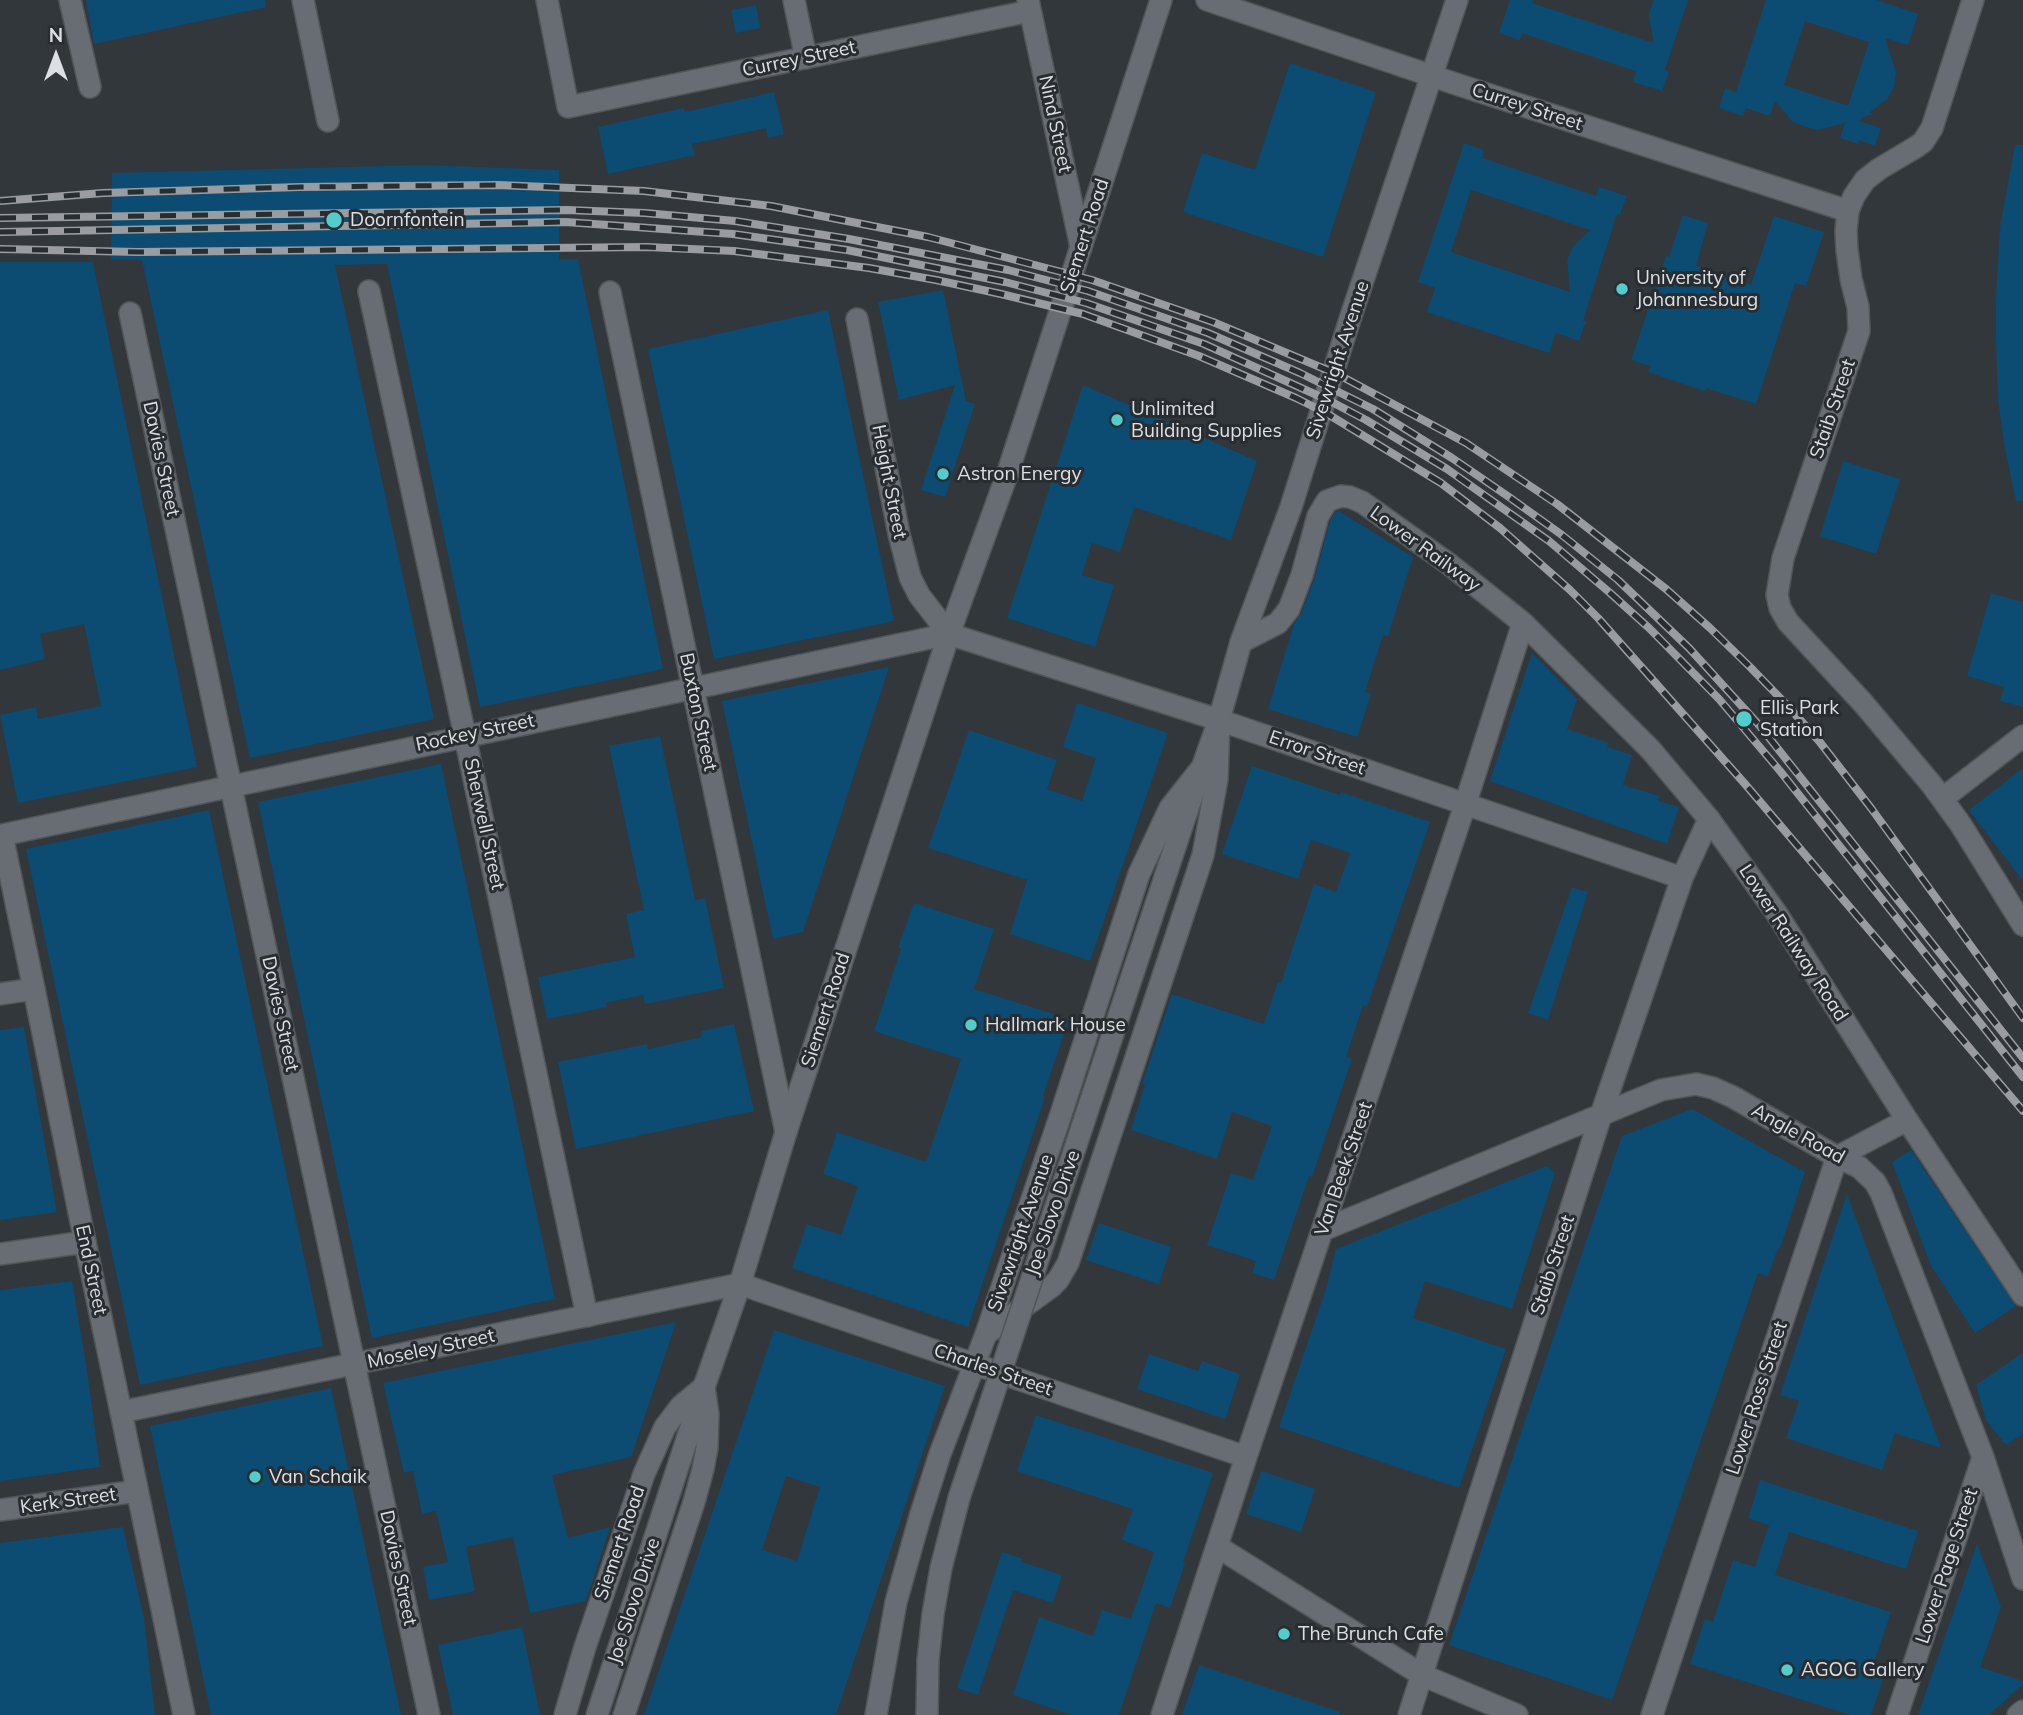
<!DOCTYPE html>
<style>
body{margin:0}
#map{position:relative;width:2023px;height:1715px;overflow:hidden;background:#32373b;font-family:Mulish,sans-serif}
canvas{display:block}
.north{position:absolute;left:21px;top:21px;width:70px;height:70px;-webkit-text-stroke:5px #282d31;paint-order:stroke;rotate:0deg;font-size:19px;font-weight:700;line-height:28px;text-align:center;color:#dde0e3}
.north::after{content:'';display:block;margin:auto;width:24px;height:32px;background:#dde0e3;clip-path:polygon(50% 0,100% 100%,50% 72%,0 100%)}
</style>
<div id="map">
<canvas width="2023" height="1715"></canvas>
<div class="north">N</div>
</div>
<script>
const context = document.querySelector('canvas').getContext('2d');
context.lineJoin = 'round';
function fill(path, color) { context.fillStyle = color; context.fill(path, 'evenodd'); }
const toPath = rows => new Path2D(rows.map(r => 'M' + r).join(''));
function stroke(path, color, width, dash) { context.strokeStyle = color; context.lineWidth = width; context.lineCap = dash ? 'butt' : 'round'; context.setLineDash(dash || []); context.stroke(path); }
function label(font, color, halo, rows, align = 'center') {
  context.font = font + ' Mulish,sans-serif'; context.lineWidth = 6; context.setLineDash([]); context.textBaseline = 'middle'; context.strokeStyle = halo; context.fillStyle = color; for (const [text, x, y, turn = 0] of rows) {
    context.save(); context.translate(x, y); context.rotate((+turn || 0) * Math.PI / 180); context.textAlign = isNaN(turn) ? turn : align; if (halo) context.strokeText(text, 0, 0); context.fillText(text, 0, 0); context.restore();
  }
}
fill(toPath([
 [86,0,265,0,266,7,94,44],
 [1510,0,1533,0,1532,3,1654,43,1649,18,1649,12,1654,0,1688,0,1665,70,1669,72,1662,91,1633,82,1636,71,1522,33,1520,40,1499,33],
 [1766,0,1877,0,1918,14,1908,45,1885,38,1896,72,1894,87,1887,99,1869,113,1875,114,1863,117,1859,121,1881,128,1875,146,1859,140,1858,144,1840,138,1845,123,1818,130,1805,127,1792,121,1775,101,1770,116,1746,108,1743,116,1719,108,1725,88,1736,92],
 [1805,21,1869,42,1848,106,1784,85],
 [756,5,760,28,736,33,731,10],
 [1290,63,1376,92,1323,257,1183,212,1202,153,1255,170],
 [774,92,784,134,768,138,766,128,692,144,695,155,608,174,598,127,684,108,685,112],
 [1464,143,1484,150,1482,158,1596,196,1599,187,1627,196,1620,215,1617,214,1583,321,1586,321,1579,341,1556,333,1549,353,1427,312,1435,288,1418,282],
 [1471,190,1590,230,1573,246,1567,260,1570,292,1451,252],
 [2015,145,2023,145,2023,501,2016,501,2004,444,1998,399,1996,342,1996,297,2000,227],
 [425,165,559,170,559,259,578,259,663,669,480,707,387,264,335,265,434,719,250,758,142,260,111,259,112,173],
 [1683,215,1708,223,1696,266,1751,285,1774,216,1824,232,1806,286,1795,283,1756,404,1706,388,1705,391,1648,372,1650,366,1631,360,1666,256,1669,257],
 [0,262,93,262,197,767,18,803,0,715,36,707,38,719,101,706,84,624,40,634,45,659,0,670],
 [943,290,966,401,975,404,945,497,921,490,955,385,899,400,878,302],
 [828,310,894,621,714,659,648,349],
 [1083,385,1257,461,1231,540,1134,507,1120,552,1092,543,1082,575,1114,585,1095,647,1007,618],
 [1843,461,1900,479,1876,554,1820,536],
 [1339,511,1413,557,1388,636,1383,635,1365,692,1371,694,1357,737,1268,709,1294,624,1301,614,1314,580,1330,521,1336,512],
 [1991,593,2023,602,2023,707,2000,701,2004,687,1967,676],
 [1532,653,1577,699,1567,729,1609,743,1607,747,1632,755,1623,785,1660,796,1658,801,1679,807,1667,844,1490,781],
 [889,667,803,932,773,939,722,701],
 [1077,703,1168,733,1090,961,1010,934,1027,880,928,848,969,730,1057,760,1047,789,1082,801,1096,758,1063,747],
 [660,736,695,900,705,898,724,988,645,1004,643,995,606,1003,607,1007,547,1019,538,977,635,957,626,914,644,910,609,746],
 [441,764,555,1299,372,1338,258,802],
 [1252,766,1340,795,1341,792,1430,822,1367,1007,1363,1005,1346,1057,1352,1059,1312,1177,1309,1176,1274,1280,1252,1273,1256,1261,1207,1245,1231,1173,1253,1180,1272,1126,1232,1112,1217,1159,1131,1130,1145,1085,1142,1084,1172,994,1264,1024,1278,982,1281,983,1314,884,1336,892,1350,853,1311,840,1298,879,1222,854],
 [2023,768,2023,881,1969,810],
 [209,810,323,1346,140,1385,26,849],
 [1572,887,1588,892,1548,1020,1528,1013],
 [914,903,994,929,974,989,1069,1019,1043,1096,1045,1097,968,1327,792,1268,807,1224,841,1235,858,1186,823,1174,837,1132,926,1162,961,1059,874,1031,901,949,898,947],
 [734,1024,754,1111,576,1149,558,1062,647,1044,648,1049,702,1037,701,1031],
 [24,1027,57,1212,0,1220,0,1030],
 [1692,1109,1805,1172,1780,1249,1778,1248,1768,1276,1758,1273,1612,1700,1449,1645,1622,1136],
 [1911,1150,2016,1306,1975,1333,1931,1266,1892,1162],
 [1547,1166,1555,1173,1512,1309,1425,1281,1413,1318,1506,1349,1459,1488,1279,1427,1326,1289,1336,1249],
 [1847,1194,1941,1448,1895,1433,1882,1470,1786,1438,1799,1401,1780,1395],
 [1099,1223,1171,1247,1159,1284,1086,1260],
 [72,1281,87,1370,100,1467,0,1481,0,1290],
 [676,1322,631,1457,552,1475,568,1538,610,1527,586,1601,530,1613,513,1537,466,1547,475,1591,429,1600,423,1567,448,1562,436,1511,422,1514,413,1471,404,1473,383,1383],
 [774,1330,945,1386,836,1715,644,1715],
 [786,1476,820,1487,797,1561,762,1550],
 [2023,1353,2023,1434,2006,1445,1986,1420,1976,1385],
 [1149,1354,1198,1371,1202,1361,1240,1374,1225,1419,1137,1389],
 [331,1388,401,1715,211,1715,150,1426],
 [1036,1415,1213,1473,1183,1562,1185,1563,1170,1608,1156,1603,1119,1715,1071,1715,1013,1695,1039,1617,1093,1636,1102,1610,1131,1619,1154,1552,1122,1540,1133,1509,1017,1471],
 [1261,1471,1315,1489,1301,1532,1246,1514],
 [1760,1480,1918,1531,1906,1569,1789,1532,1775,1575,1891,1612,1871,1672,1884,1676,1871,1715,1850,1715,1690,1664,1705,1619,1713,1622,1733,1560,1755,1567,1769,1525,1748,1518],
 [123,1527,144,1618,155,1715,0,1715,0,1543],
 [1977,1544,2001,1607,1980,1667,2023,1681,2023,1684,1989,1715,1918,1715],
 [1002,1552,1023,1559,1022,1562,1062,1575,1053,1603,1013,1590,978,1695,957,1688],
 [522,1627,540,1715,453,1715,438,1645],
 [1199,1665,1340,1712,1339,1715,1182,1715]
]), '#0c4b72');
const minor = toPath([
 [70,0,90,87],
 [303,0,328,121],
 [547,0,568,107,1030,11],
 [794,0,806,58],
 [1028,0,1081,247],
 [1207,0,1453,83,1848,211],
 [1973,0,1932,128,1923,142,1916,147,1879,169,1865,180,1854,196,1848,211,1846,231,1847,250,1851,279,1858,307,1859,331,1783,558,1777,595,1780,608,1788,622,1863,703,1932,785,1961,825,2023,925],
 [369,291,465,736,587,1316],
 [610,292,786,1132],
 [130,313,429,1715],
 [857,319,899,534,910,577,919,595,949,634],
 [1241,642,1278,623,1289,609,1302,575,1318,516,1327,501,1341,496,1350,497,1362,502,1449,564,1523,623,1650,749,1709,819,1777,914,1907,1120,2023,1295],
 [1942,799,2023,736],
 [34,989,85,1242],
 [1323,1230,1661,1090,1696,1084,1713,1088,1733,1097,1837,1157,1859,1167,1875,1182,1881,1193,1983,1457,2023,1579],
 [740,1284,1246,1457],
 [986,1334,1051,1287,1058,1280,1068,1263,1203,855,1217,779,1219,720,1682,878],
 [121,1412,184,1715],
 [0,1510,137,1491],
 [1218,1547,1422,1675,1517,1715],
 [565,1715,585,1647,644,1474,665,1427,681,1406,704,1387],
 [624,1715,694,1502,703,1469,707,1448,708,1414,704,1387],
 [876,1715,896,1602,920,1517,940,1454,986,1334,1060,1117,1139,874,1170,808,1200,770],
 [1162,1715,1246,1457,1465,805,1523,623],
 [1409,1715,1601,1115,1682,878,1709,819],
 [1652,1715,1837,1157,1907,1120],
 [1897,1715,1983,1457],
 [2018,1715,2023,1711]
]);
const tertiary = toPath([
 [0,994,34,989,2,835,949,634,1219,720],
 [0,1254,85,1242,121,1412,740,1284]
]);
const secondary = toPath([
 [1154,910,1189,805,1219,720,1241,642,1291,507,1350,319,1457,0],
 [597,1715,704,1387,740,1284,786,1132,949,634,1008,472,1161,0]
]);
stroke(minor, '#515558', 24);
stroke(tertiary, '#515558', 24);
stroke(secondary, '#515558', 24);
stroke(minor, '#676d72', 21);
stroke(tertiary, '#676d72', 21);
stroke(secondary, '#676d72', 21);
const rail = toPath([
 [0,201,103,193,300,187,498,185,644,191,771,206,928,237,1092,280,1213,322,1339,375,1466,443,1557,504,1666,589,1710,628,1749,666,1786,704,1819,741,1871,808,2023,1018],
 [0,218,567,210,645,213,735,221,849,239,1008,270,1088,291,1208,333,1300,373,1373,409,1452,458,1509,497,1562,535,1618,580,1689,648,1759,725,2023,1058],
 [0,232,566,222,733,234,847,250,1005,282,1086,303,1204,344,1330,401,1366,420,1447,469,1549,541,1609,592,1649,628,1719,699,1780,771,2023,1077],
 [0,249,138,252,647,247,734,251,869,268,936,280,1001,294,1083,314,1199,356,1296,398,1326,413,1441,483,1500,528,1570,590,1598,618,1745,784,2023,1111]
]);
stroke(rail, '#999da1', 8);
stroke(rail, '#282d31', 5, [16]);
const secondaryBridge = toPath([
 [927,1715,928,1660,933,1614,941,1568,959,1498,1154,910]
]);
stroke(secondaryBridge, '#515558', 24, []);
stroke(secondaryBridge, '#676d72', 21);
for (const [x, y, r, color] of [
 [334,220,9,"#53cdcb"],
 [1622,289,7,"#53cdcb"],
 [1117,420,7,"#53cdcb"],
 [943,474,7,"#53cdcb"],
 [1744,719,9,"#53cdcb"],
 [971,1025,7,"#53cdcb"],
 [255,1477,7,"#53cdcb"],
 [1284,1634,7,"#53cdcb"],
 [1787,1670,7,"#53cdcb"]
]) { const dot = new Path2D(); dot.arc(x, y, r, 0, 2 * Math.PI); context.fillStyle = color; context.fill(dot); stroke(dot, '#282d31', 2.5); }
label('19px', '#dde0e3', '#282d31', [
 ["Currey Street",799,59,-12],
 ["Currey Street",1527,107,18],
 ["Nind Street",1055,124,78],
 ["Siemert Road",1085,236,-72],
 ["Sivewright Avenue",1338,360,-72],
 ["Staib Street",1833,409,-71],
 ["Davies Street",161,459,78],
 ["Height Street",889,482,79],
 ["Lower Railway",1425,549,36],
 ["Buxton Street",698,712,78],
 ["Rockey Street",475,733,-12],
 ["Error Street",1317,753,19],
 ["Sherwell Street",484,824,78],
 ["Lower Railway Road",1793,943,57],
 ["Siemert Road",826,1010,-72],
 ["Davies Street",280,1014,78],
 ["Angle Road",1798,1134,29],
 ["Van Beek Street",1344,1169,-71],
 ["Joe Slovo Drive",1053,1213,-71],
 ["Sivewright Avenue",1021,1233,-71],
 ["Staib Street",1553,1265,-72],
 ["End Street",91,1270,78],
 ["Moseley Street",431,1349,-12],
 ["Charles Street",993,1370,19],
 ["Lower Ross Street",1757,1398,-72],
 ["Kerk Street",68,1501,-8],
 ["Siemert Road",620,1543,-71],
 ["Lower Page Street",1947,1566,-72],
 ["Davies Street",398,1568,78],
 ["Joe Slovo Drive",634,1601,-72]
]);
label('19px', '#dde0e3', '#282d31', [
 ["Doornfontein",350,220],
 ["University of",1636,278],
 ["Johannesburg",1636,300],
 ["Unlimited",1131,409],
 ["Building Supplies",1131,431],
 ["Astron Energy",957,474],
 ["Ellis Park",1760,708],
 ["Station",1760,730],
 ["Hallmark House",985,1025],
 ["Van Schaik",269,1477],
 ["The Brunch Cafe",1298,1634],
 ["AGOG Gallery",1801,1670]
], 'left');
</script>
